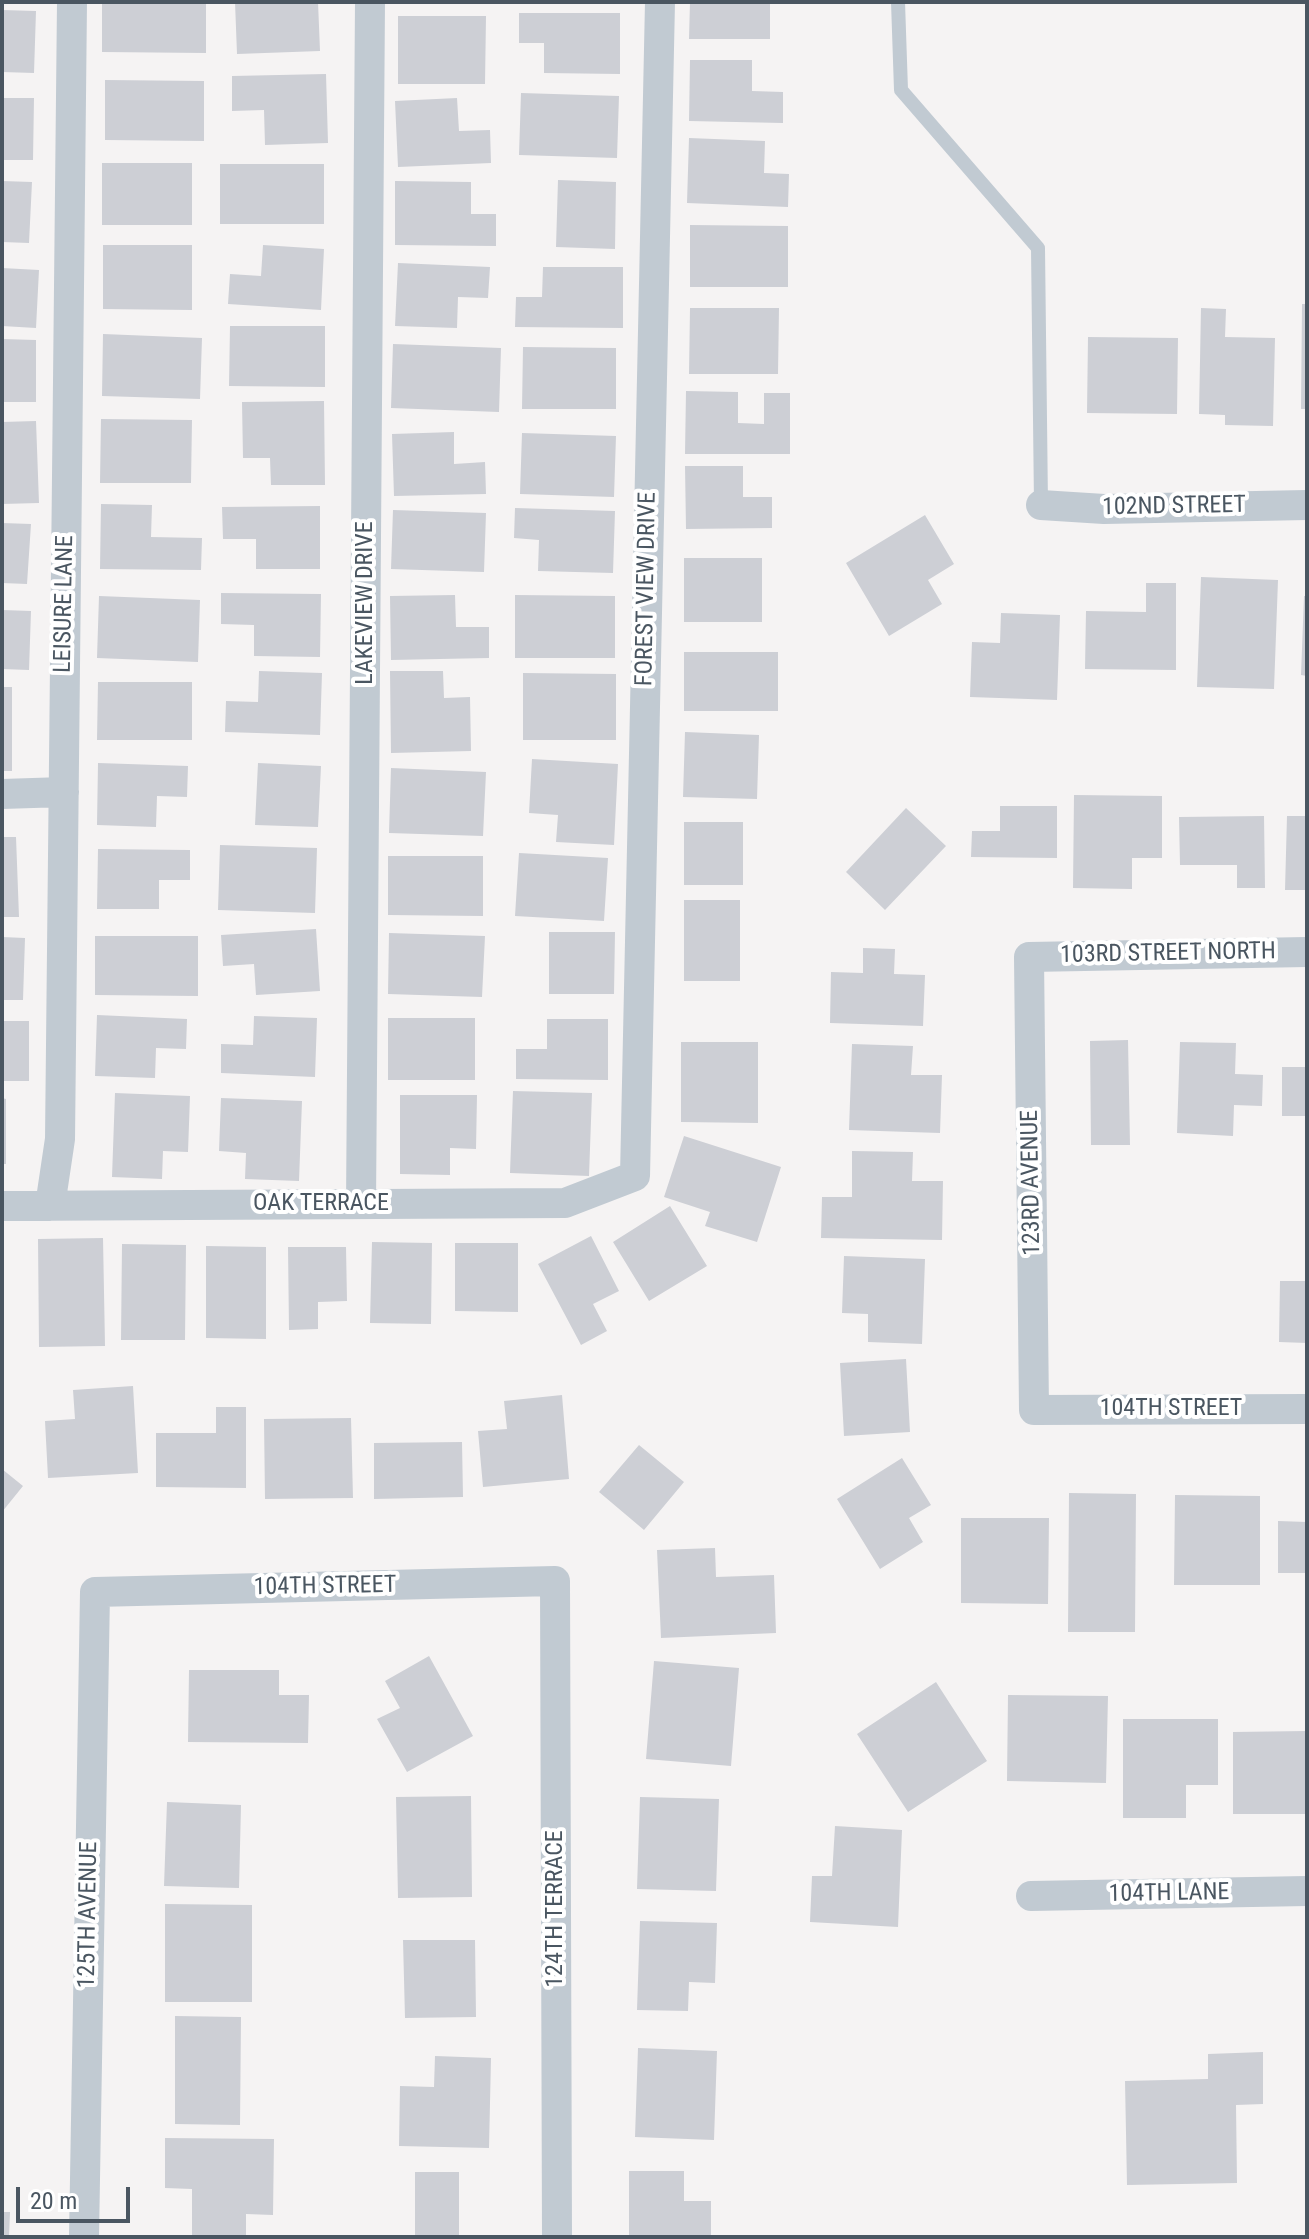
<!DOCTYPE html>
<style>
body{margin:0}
#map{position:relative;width:1309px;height:2239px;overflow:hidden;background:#f5f3f3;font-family:"Roboto Condensed",sans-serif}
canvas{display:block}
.frame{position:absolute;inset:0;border:4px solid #4a5661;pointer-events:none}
.scale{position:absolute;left:16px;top:2187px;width:114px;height:36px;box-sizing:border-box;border:4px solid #4a5661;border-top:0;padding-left:10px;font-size:24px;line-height:28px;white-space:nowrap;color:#4a5661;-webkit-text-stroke:6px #fff;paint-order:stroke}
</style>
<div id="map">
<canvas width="1309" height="2239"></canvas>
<div class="frame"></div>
<div class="scale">20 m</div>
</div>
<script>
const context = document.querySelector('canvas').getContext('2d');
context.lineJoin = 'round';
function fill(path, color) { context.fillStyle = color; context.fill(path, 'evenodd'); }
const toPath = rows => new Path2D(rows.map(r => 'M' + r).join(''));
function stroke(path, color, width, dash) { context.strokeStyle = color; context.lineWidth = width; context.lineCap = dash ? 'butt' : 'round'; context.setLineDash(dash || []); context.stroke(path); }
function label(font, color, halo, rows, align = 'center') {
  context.font = font + ' "Roboto Condensed",sans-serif'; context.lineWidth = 8; context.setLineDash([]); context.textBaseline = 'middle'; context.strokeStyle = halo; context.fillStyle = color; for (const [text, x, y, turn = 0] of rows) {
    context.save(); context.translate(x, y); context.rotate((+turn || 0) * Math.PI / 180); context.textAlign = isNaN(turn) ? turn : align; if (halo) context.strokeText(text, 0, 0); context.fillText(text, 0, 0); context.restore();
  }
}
fill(toPath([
 [102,2,206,2,206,53,102,52],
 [235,2,318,2,320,51,237,54],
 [690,2,770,2,770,39,689,39],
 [2,10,36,11,34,73,2,72],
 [519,13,620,13,620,74,544,73,544,43,519,43],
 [398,16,486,16,485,84,398,84],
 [690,60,752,60,752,91,783,92,783,123,689,121],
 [326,74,328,143,265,145,264,110,232,111,232,76],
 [105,80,204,81,204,141,105,140],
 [521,93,619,96,617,158,519,155],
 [2,98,34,98,33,160,2,160],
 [457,98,459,131,490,130,491,163,398,167,395,101],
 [689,138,765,141,764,173,789,174,788,207,687,203],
 [102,163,192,163,192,225,102,225],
 [220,164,324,164,324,224,220,224],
 [558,180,616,182,615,249,556,247],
 [2,181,32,182,29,243,2,242],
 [395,181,471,182,471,214,496,214,496,246,395,245],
 [690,225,788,226,788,287,690,287],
 [103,245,192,245,192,310,103,309],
 [263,245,324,249,321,310,228,304,230,274,261,276],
 [398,263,490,267,488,298,458,297,457,328,395,326],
 [543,267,623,267,623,328,515,327,516,297,542,297],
 [2,268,39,270,36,328,2,326],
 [1302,304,1307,304,1307,409,1301,409],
 [690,308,779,308,778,374,689,374],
 [1201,308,1226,309,1225,337,1275,338,1273,426,1225,425,1225,415,1199,414],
 [230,326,325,326,325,387,229,386],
 [103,334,202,338,200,399,102,396],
 [1088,337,1178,338,1177,414,1087,413],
 [2,339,36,340,36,402,2,402],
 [393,344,501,348,499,412,391,408],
 [523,347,616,348,616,409,522,409],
 [686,391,738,392,738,423,764,424,764,393,790,393,790,454,685,454],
 [324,401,325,485,271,485,270,458,243,458,242,402],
 [101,419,192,420,191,483,100,483],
 [36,421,39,503,2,504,2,422],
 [454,432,454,464,485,462,486,494,394,496,392,434],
 [522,433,616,436,614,497,520,494],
 [685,466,743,466,743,497,772,497,772,528,686,529],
 [101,504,152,505,151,537,202,538,201,570,100,569],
 [320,506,320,569,256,569,256,539,223,539,222,507],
 [515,508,615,511,613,573,538,571,539,540,514,538],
 [393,510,486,513,484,572,391,569],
 [925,515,954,564,928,580,942,604,889,636,846,563],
 [2,523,31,524,27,584,2,583],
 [684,558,762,558,762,622,684,622],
 [1201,577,1278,580,1274,689,1197,687],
 [1146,583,1176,583,1176,670,1085,669,1086,611,1146,612],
 [221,593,321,594,320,657,254,656,254,625,221,624],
 [455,595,456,627,489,627,489,658,391,660,390,596],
 [515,595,615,596,615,658,515,658],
 [99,596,200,600,198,662,97,658],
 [1304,596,1307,596,1307,676,1301,675],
 [2,610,31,611,29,670,2,669],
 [1001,613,1060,615,1057,700,970,697,972,642,1000,643],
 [684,652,778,652,778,711,684,711],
 [259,671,322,673,320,735,225,732,226,701,258,702],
 [390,671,443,671,444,698,470,697,471,751,391,753],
 [523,673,616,674,616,740,523,740],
 [98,682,192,682,192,740,97,740],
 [2,687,12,687,12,771,2,771],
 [685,732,759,735,757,799,683,797],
 [532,759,618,764,614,845,556,842,558,815,529,813],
 [98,763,188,766,187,797,157,796,156,827,97,825],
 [258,763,321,766,318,827,255,825],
 [391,768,486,772,483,836,389,833],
 [1074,795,1162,796,1162,858,1132,858,1132,889,1073,888],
 [1000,806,1057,806,1057,858,971,857,972,831,1000,831],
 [906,808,946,846,885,910,846,872],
 [1264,816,1265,888,1237,888,1237,865,1180,865,1179,817],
 [1287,816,1307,816,1307,890,1285,890],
 [684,822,743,822,743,885,684,885],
 [2,837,16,837,19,917,2,917],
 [220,845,317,848,315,913,218,910],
 [98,849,190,850,190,880,159,880,159,909,97,909],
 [519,853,608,858,604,921,515,916],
 [388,856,483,856,483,916,388,915],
 [684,900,740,900,740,981,684,981],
 [316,929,320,991,256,995,254,964,223,966,221,935],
 [549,932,615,932,614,994,549,994],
 [389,933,485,936,482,997,388,994],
 [95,936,198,936,198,996,95,995],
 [2,937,25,938,23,1000,2,1000],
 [863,948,895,949,894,974,925,975,923,1026,830,1023,831,972,863,973],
 [97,1015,187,1019,186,1049,156,1048,155,1078,95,1076],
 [254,1016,317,1018,315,1077,221,1073,221,1044,253,1045],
 [388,1018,475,1018,475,1080,388,1080],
 [547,1019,608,1019,608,1080,516,1079,516,1049,547,1049],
 [2,1021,29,1021,29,1081,2,1081],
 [1128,1040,1130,1145,1091,1145,1090,1041],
 [681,1042,758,1042,758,1123,681,1122],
 [1180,1042,1236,1043,1235,1074,1263,1075,1262,1106,1234,1105,1233,1136,1177,1133],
 [852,1044,913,1046,911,1075,942,1075,940,1133,849,1130],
 [1282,1067,1307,1067,1307,1116,1282,1116],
 [513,1091,592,1093,589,1176,510,1173],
 [115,1093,190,1096,188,1152,163,1151,162,1179,112,1177],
 [400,1095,477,1095,476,1149,450,1148,450,1175,400,1174],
 [2,1098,6,1099,6,1164,2,1164],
 [221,1098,302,1101,299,1181,245,1179,246,1153,219,1151],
 [684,1136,781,1167,757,1242,705,1226,710,1212,664,1197],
 [852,1151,913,1152,912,1181,943,1181,942,1240,821,1238,822,1197,852,1197],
 [670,1206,707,1266,649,1301,613,1242],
 [591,1236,619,1291,593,1304,607,1331,581,1345,538,1264],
 [103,1238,105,1346,39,1347,38,1239],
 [372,1242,432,1243,431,1324,370,1323],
 [455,1243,518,1243,518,1312,455,1311],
 [122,1244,186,1245,185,1340,121,1340],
 [206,1246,266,1247,266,1339,206,1338],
 [288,1247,346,1247,347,1301,318,1302,318,1329,289,1330],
 [844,1256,925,1259,922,1344,868,1342,868,1314,842,1313],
 [1280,1281,1307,1281,1307,1343,1279,1342],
 [906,1359,910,1432,844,1436,840,1363],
 [133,1386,138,1473,48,1478,45,1421,75,1419,73,1390],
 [562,1395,569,1479,483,1487,478,1431,507,1429,504,1401],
 [216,1407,246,1407,246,1488,156,1487,156,1433,216,1433],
 [351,1418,353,1498,265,1499,264,1419],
 [462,1442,463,1497,374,1499,374,1443],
 [639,1445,684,1482,644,1530,599,1492],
 [902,1458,931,1505,909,1518,923,1542,880,1569,837,1499],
 [2,1469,23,1486,2,1512],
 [1069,1493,1136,1494,1135,1632,1068,1632],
 [1175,1495,1260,1496,1260,1585,1174,1585],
 [961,1518,1049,1518,1048,1604,961,1603],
 [1278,1521,1307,1522,1307,1573,1278,1573],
 [715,1548,716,1577,774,1575,776,1633,661,1638,657,1550],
 [429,1656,473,1736,407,1772,377,1719,400,1708,385,1681],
 [654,1661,739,1668,731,1766,646,1759],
 [189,1670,279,1670,279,1695,309,1695,308,1743,188,1742],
 [936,1682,987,1761,908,1812,857,1734],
 [1008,1695,1108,1696,1106,1783,1007,1781],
 [1123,1719,1218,1719,1218,1785,1186,1785,1186,1818,1123,1818],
 [1307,1731,1307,1814,1233,1814,1233,1732],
 [471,1796,472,1897,398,1898,396,1797],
 [640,1797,719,1799,716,1891,637,1889],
 [167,1802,241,1805,239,1888,164,1886],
 [835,1826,902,1830,898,1927,810,1922,812,1876,832,1876],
 [165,1904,252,1905,252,2002,165,2002],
 [640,1921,717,1923,715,1983,689,1982,688,2011,637,2010],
 [403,1940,475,1940,476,2017,405,2018],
 [175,2016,241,2017,240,2125,175,2124],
 [638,2048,717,2051,714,2140,635,2137],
 [1263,2052,1263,2104,1236,2105,1237,2183,1127,2185,1125,2081,1208,2079,1208,2054],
 [435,2056,491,2058,489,2148,399,2146,400,2086,434,2087],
 [165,2138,274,2139,273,2215,246,2214,246,2237,192,2237,192,2189,165,2188],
 [629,2171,684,2171,684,2201,711,2201,711,2237,629,2237],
 [415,2172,459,2172,459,2237,415,2237],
 [2,2212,10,2212,9,2237,2,2237]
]), '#cdcfd5');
stroke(toPath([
 [898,2,901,90,1038,248,1041,505]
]), '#c1cad2', 14);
stroke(toPath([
 [1041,505,1104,509,1307,505],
 [2,794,64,792],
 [1307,952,1029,957,1034,1410,1307,1409],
 [361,1204,370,2],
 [2,1206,565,1203,635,1176,660,2],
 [50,1206,60,1139,72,2],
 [1031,1896,1307,1891],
 [84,2237,95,1592,555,1581,557,2237]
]), '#c1cad2', 30);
label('24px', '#4a5661', '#fff', [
 ["102ND STREET",1174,507,-1],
 ["FOREST VIEW DRIVE",647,589,-89],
 ["LAKEVIEW DRIVE",366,603,-90],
 ["LEISURE LANE",65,604,-89],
 ["103RD STREET NORTH",1168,954,-1],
 ["123RD AVENUE",1032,1183,-91],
 ["OAK TERRACE",321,1204],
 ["104TH STREET",1171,1409],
 ["104TH STREET",325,1587,-1],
 ["104TH LANE",1169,1894,-1],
 ["124TH TERRACE",556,1909,-90],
 ["125TH AVENUE",89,1915,-89]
]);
</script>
